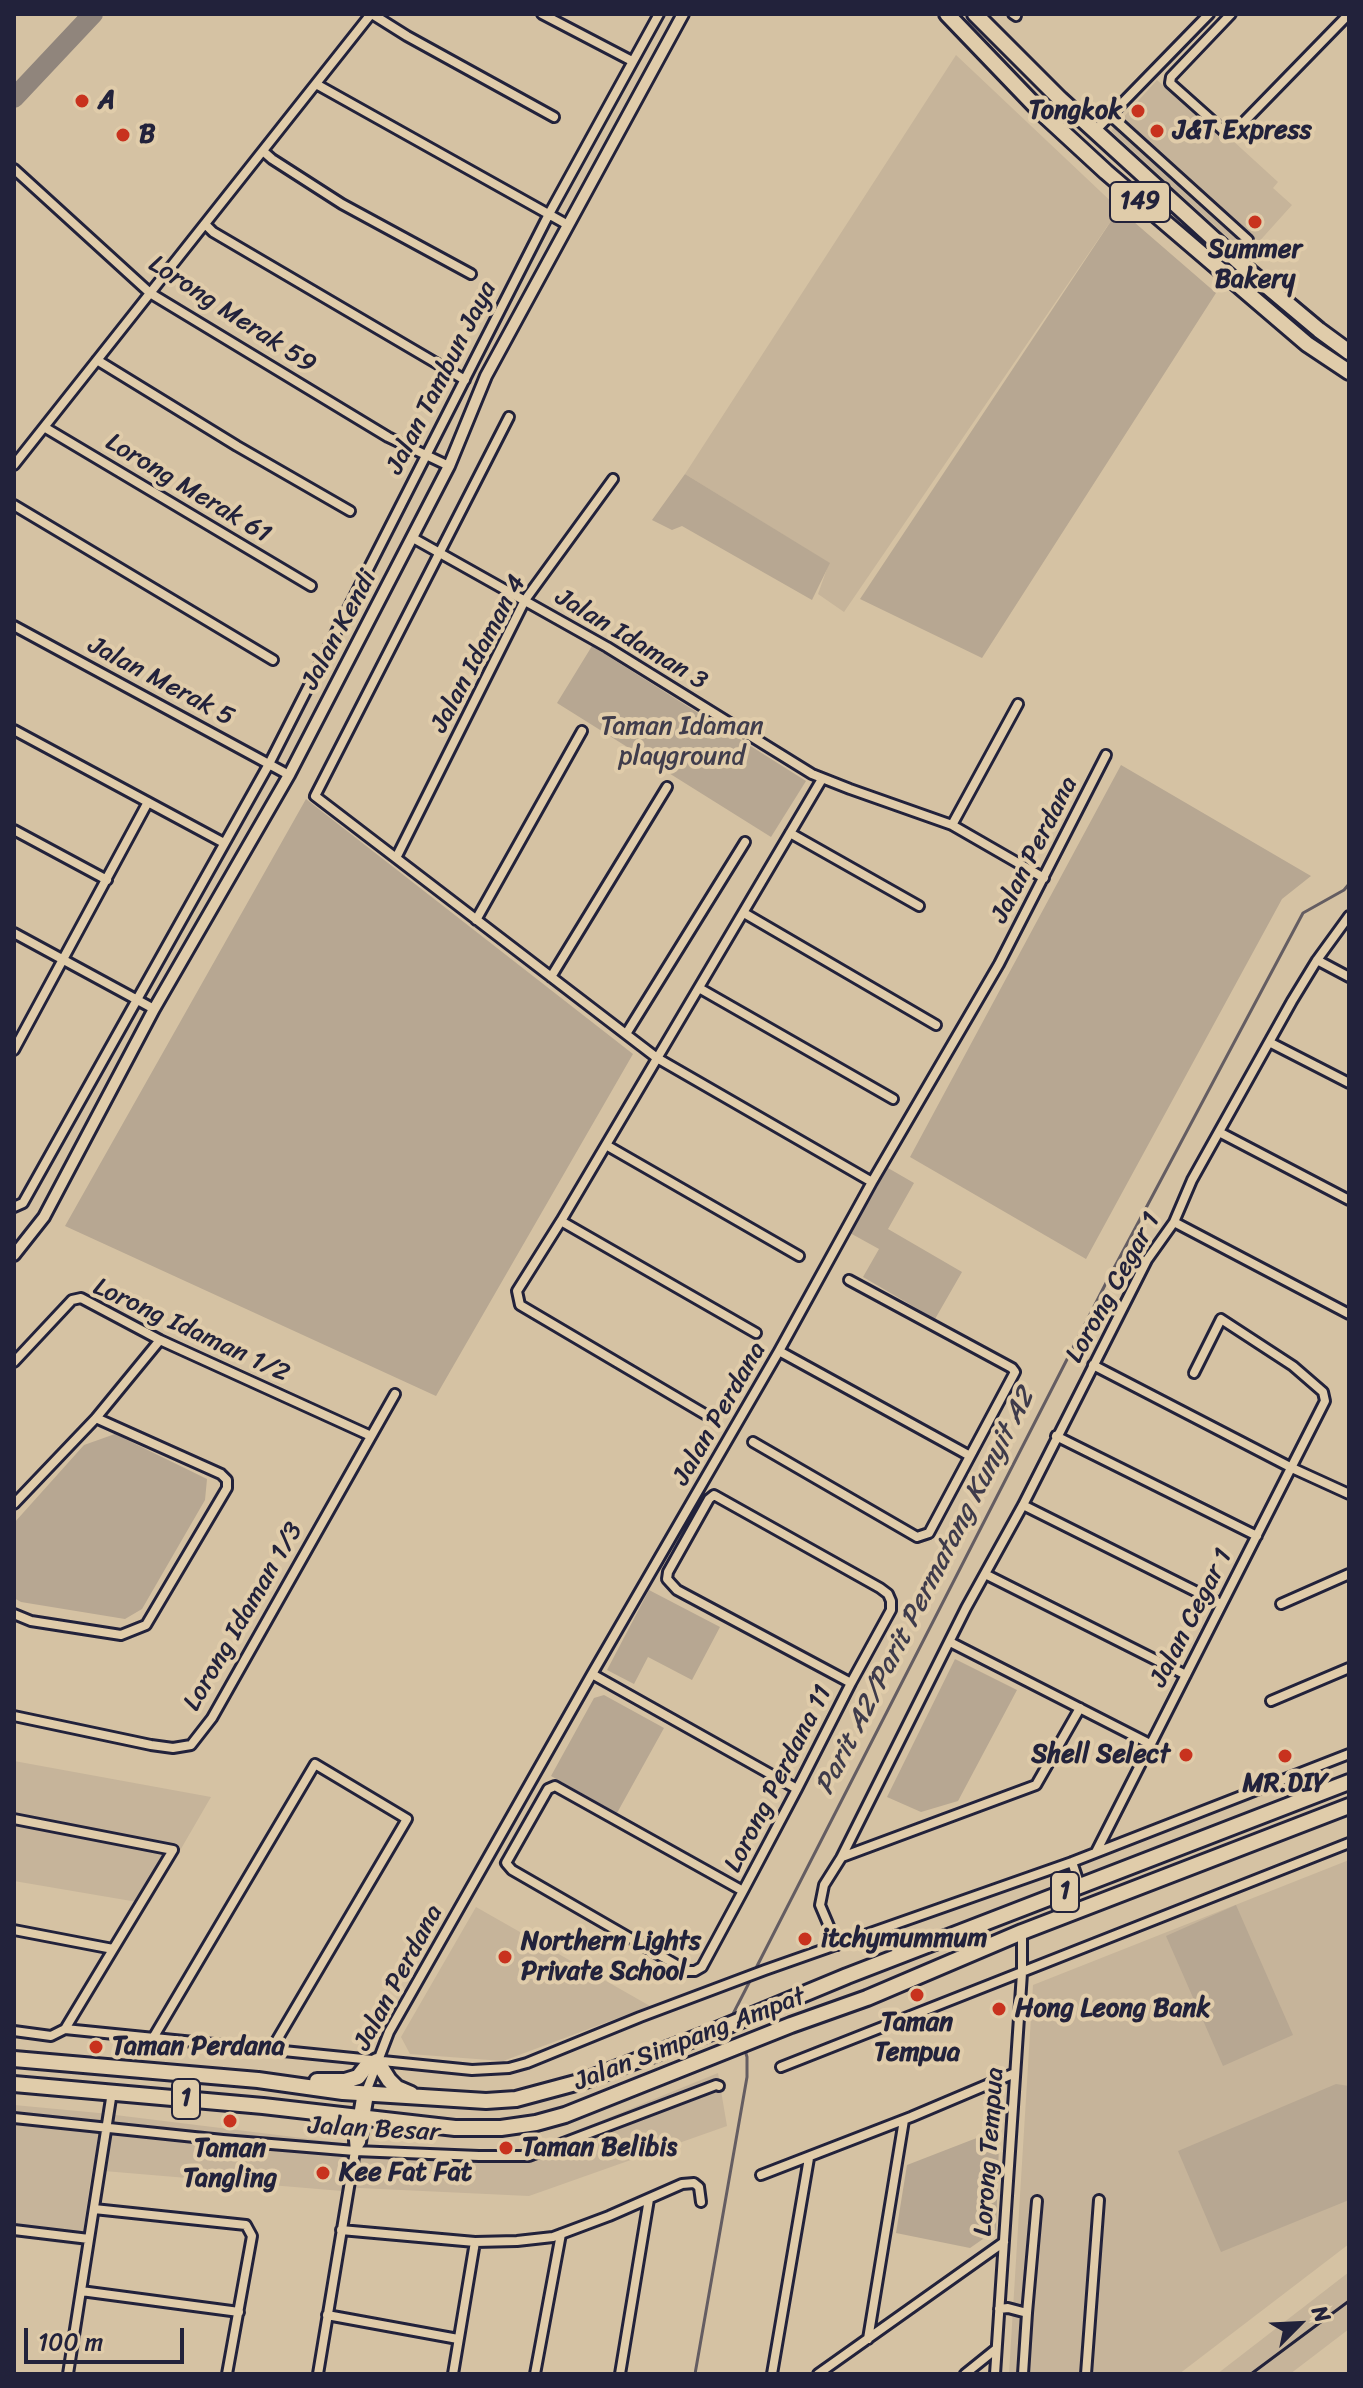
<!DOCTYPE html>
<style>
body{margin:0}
#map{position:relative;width:1363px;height:2388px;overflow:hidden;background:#d5c2a3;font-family:Sriracha,sans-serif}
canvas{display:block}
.frame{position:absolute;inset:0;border:16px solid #22223b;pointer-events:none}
.north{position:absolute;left:1259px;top:2284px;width:80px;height:80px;-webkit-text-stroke:6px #e0ccaa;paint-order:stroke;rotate:66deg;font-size:22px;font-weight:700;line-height:32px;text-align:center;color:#22223b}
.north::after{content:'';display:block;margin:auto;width:28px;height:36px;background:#22223b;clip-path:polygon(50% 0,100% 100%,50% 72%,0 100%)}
.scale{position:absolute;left:24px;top:2328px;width:160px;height:36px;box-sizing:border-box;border:4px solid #22223b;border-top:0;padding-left:10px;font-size:24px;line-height:28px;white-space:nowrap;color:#22223b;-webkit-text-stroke:6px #e0ccaa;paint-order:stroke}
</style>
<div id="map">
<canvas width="1363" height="2388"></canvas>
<div class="frame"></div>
<div class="north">N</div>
<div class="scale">100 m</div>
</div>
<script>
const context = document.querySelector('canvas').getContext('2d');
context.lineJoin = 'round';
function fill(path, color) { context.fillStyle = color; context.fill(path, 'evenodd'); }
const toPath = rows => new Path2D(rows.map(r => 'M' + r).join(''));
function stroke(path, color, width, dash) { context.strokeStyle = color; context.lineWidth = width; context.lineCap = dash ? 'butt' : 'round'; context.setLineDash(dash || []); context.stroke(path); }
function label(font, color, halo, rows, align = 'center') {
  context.font = font + ' Sriracha,sans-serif'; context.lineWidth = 8; context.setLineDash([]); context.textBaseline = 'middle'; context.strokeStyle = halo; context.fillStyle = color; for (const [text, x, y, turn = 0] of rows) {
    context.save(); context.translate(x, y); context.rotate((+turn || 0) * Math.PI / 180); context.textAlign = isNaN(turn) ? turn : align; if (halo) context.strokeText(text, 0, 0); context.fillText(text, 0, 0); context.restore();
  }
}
fill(toPath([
 [956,55,1119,209,844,612,818,594,829,563,685,474],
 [1157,80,1227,143,1231,139,1278,182,1273,188,1292,205,1247,255,1111,131],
 [14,1761,211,1797,149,1904,14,1881],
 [1349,1860,1349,2244,1179,2374,1009,2374,1033,1985],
 [476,1907,650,2006,503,2061,410,2054,401,2037],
 [718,2073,727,2126,529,2196,359,2188,342,2191,92,2170,81,2246,14,2237,14,2105,99,2113,367,2146,522,2153],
 [1349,2272,1349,2329,1290,2374,1217,2374]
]), '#c6b49a');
fill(toPath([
 [1119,209,1216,293,982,658,860,599],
 [685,474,830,563,812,600,682,526,672,530,652,520],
 [592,646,806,781,771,837,557,703],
 [1121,765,1311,876,1282,899,1086,1259,910,1157],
 [306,799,633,1054,436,1396,65,1226],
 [888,1168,914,1183,888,1229,962,1272,935,1319,863,1277,879,1249,850,1233],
 [115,1434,207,1479,205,1500,142,1609,125,1619,21,1602,14,1598,14,1523,84,1445],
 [649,1590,720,1627,692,1680,648,1657,634,1684,607,1670],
 [955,1659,1017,1690,958,1801,921,1812,887,1797],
 [604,1695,664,1728,617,1813,551,1776,594,1698],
 [1236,1905,1293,2035,1223,2066,1166,1936],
 [1336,2084,1349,2086,1349,2200,1221,2252,1178,2151],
 [987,2134,999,2144,996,2230,970,2248,896,2233,907,2165]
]), '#b7a792');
stroke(toPath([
 [755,1970,1105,1285,1303,913,1344,890,1349,884],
 [734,2017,733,2014,752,1977],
 [695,2374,747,2077,747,2057,744,2047]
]), '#645d62', 3);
stroke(toPath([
 [14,98,93,14]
]), '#90857c', 20);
const minor = toPath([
 [372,14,407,36,554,117],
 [542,14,632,61],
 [1013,14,1016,16],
 [1231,14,1171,77,1170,83,1226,133,1235,131,1349,14],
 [316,84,568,225],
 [1111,116,1248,240,1234,257],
 [1095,131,1209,14],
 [263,151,272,159,342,204,471,274],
 [14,169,150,293,388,437,449,466],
 [205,224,213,232,465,380],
 [97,360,237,446,350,511],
 [509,417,315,796,657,1058,872,1182],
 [44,427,311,586],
 [14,465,371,14],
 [14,505,273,660],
 [413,538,607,647,812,774,850,789,952,825,1044,878],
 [14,626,289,775],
 [14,730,224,843],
 [952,825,1018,704],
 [14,830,107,880],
 [790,833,919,906],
 [396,858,525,600,613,479],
 [744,913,936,1025],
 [476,920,582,731],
 [14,933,154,1009],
 [1317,960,1349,977],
 [551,977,667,787],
 [699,988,893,1099],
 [626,1034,745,842],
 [1269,1042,1349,1083],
 [14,1050,148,802],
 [1219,1132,1349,1200],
 [606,1145,799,1256],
 [14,1207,23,1203,269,764,549,214,659,14],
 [561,1221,756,1333],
 [1174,1222,1349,1314],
 [779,1351,970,1456],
 [14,1362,72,1300,81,1298,160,1340,371,1436],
 [1093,1365,1292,1468,1349,1494],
 [708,1416,520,1305,517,1291,561,1221,822,779],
 [1056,1436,1257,1536],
 [753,1442,917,1537,929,1533,1015,1372,1012,1368,849,1280],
 [14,1504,96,1418,160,1340],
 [1023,1505,1221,1604],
 [985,1574,1186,1675],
 [1281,1604,1349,1574],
 [14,1614,31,1621,121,1635,146,1625,227,1488,227,1480,221,1474,96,1418],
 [950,1642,1150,1744],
 [592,1674,797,1789],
 [1271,1701,1349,1668],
 [14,1716,151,1745,173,1748,191,1745,212,1718,395,1394],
 [14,1819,173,1850,65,2029],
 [1096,1852,1325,1401,1323,1392,1293,1366,1221,1319,1194,1373],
 [842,1857,1036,1785,1080,1708],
 [1072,1862,1080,1886],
 [743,1891,555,1786,548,1789,506,1863,512,1870,687,1971,695,1971,702,1967,743,1891,797,1789,851,1683,891,1610,891,1601,888,1594,880,1588,714,1495,709,1499,668,1572,667,1579,677,1590,851,1683],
 [14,1930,113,1949],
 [837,1945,820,1905,824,1885,841,1858,966,1608,1023,1505,1147,1260,1174,1222,1192,1180,1292,1001,1317,960,1349,916],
 [65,2029,472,2070,509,2068,527,2063,640,2017,765,1970,1072,1862,1349,1754],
 [14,2031,51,2036,65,2029],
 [153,2038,315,1764,407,1819,271,2050],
 [781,2067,1349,1843],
 [14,2118,223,2140,355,2151,479,2156,529,2156,716,2085,719,2086],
 [355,2151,354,2140,361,2098,366,2092,389,2032,592,1674,779,1351,872,1182,999,964,1106,755],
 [761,2175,911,2117,1015,2073],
 [94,2209,246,2225,252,2236,227,2374],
 [14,2230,89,2239],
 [341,2230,475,2242,517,2241,553,2237,609,2216,682,2184,694,2183,699,2187,701,2202],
 [81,2291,239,2312],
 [999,2309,1008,2308,1027,2313,1023,2374],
 [1027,2313,1037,2201],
 [327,2315,458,2339],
 [868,2339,904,2120],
 [68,2374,112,2092],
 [318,2374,355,2151,361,2142,368,2100,366,2093],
 [453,2374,475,2242],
 [535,2374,561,2234],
 [620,2374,649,2199],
 [772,2374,809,2158],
 [818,2374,1004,2242],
 [965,2374,996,2349],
 [995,2374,1022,1973,1022,1932],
 [1086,2374,1099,2200]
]);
const tertiary = toPath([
 [14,1255,44,1217,154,1009,289,775,449,466,486,376,683,14]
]);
const primary = toPath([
 [947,14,1042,113,1106,172,1307,344,1349,372],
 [975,14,1060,99,1251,273,1319,330,1349,352]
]);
const trunk = toPath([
 [14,2059,258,2080,343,2092,486,2101,516,2099,583,2081,712,2032,847,1976,1349,1782],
 [317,2081,345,2081,358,2077,365,2068,377,2061,389,2080,397,2088,411,2094],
 [14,2084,263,2106,455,2128,501,2128,536,2123,565,2115,791,2025,867,1998,1022,1932,1349,1806]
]);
stroke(minor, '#22223b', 14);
stroke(tertiary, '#22223b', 16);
stroke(primary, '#22223b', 20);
stroke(trunk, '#22223b', 20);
stroke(minor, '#e0ccaa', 8);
stroke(tertiary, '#e0ccaa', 10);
stroke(primary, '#e0ccaa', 14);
stroke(trunk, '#e0ccaa', 14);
stroke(toPath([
 [1251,2374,1349,2301]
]), '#22223b', 3);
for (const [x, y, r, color] of [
 [82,101,8,"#c8321e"],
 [1138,111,8,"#c8321e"],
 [1157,131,8,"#c8321e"],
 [123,135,8,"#c8321e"],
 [1255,222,8,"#c8321e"],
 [1186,1755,8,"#c8321e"],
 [1285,1756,8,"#c8321e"],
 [805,1939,8,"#c8321e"],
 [505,1957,8,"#c8321e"],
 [917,1995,8,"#c8321e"],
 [999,2009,8,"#c8321e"],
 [96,2047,8,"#c8321e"],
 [230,2121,8,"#c8321e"],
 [506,2148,8,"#c8321e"],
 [323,2173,8,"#c8321e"]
]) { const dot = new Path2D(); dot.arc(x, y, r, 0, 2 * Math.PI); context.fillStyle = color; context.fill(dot); stroke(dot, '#e0ccaa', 3); }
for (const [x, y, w] of [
 [1140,202,60],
 [1065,1892,28],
 [186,2099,28]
]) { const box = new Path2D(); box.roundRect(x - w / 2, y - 20, w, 40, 6); context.fillStyle = '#e0ccaa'; context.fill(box); stroke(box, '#22223b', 2); }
label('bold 24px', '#22223b', null, [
 ["149",1140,202],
 ["1",1065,1892],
 ["1",186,2099]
]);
label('bold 26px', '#22223b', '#e0ccaa', [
 ["A",98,101],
 ["Tongkok",1122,111,"right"],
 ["J&T Express",1173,131],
 ["B",139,135],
 ["Summer",1255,250,"center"],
 ["Bakery",1255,280,"center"],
 ["Shell Select",1170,1755,"right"],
 ["MR.DIY",1285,1784,"center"],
 ["itchymummum",821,1939],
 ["Northern Lights",521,1942],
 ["Private School",521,1972],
 ["Hong Leong Bank",1015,2009],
 ["Taman",917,2023,"center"],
 ["Tempua",917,2053,"center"],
 ["Taman Perdana",112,2047],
 ["Taman Belibis",522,2148],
 ["Taman",230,2149,"center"],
 ["Tangling",230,2179,"center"],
 ["Kee Fat Fat",339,2173]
], 'left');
label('26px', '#22223b', '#e0ccaa', [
 ["Lorong Merak 59",232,315,33],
 ["Jalan Tambun Jaya",442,378,-63],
 ["Lorong Merak 61",188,489,31],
 ["Jalan Kendi",340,630,-62],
 ["Jalan Idaman 3",631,640,31],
 ["Jalan Idaman 4",479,654,-62],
 ["Jalan Merak 5",161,682,28],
 ["Jalan Perdana",1035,850,-63],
 ["Lorong Cegar 1",1114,1288,-61],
 ["Lorong Idaman 1/2",191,1331,25],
 ["Jalan Perdana",720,1414,-60],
 ["Lorong Idaman 1/3",244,1617,-60],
 ["Jalan Cegar 1",1192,1618,-63],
 ["Lorong Perdana 11",779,1779,-63],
 ["Jalan Perdana",399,1978,-62],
 ["Jalan Simpang Ampat",690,2040,-21],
 ["Jalan Besar",374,2130,3],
 ["Lorong Tempua",990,2152,-86]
]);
label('26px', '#403d4c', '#e0ccaa', [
 ["Taman Idaman",682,727],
 ["playground",682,757]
]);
label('italic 28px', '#3e3b4b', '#e0ccaa', [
 ["Parit A2/Parit Permatang Kunyit A2",926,1592,-63]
]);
</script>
